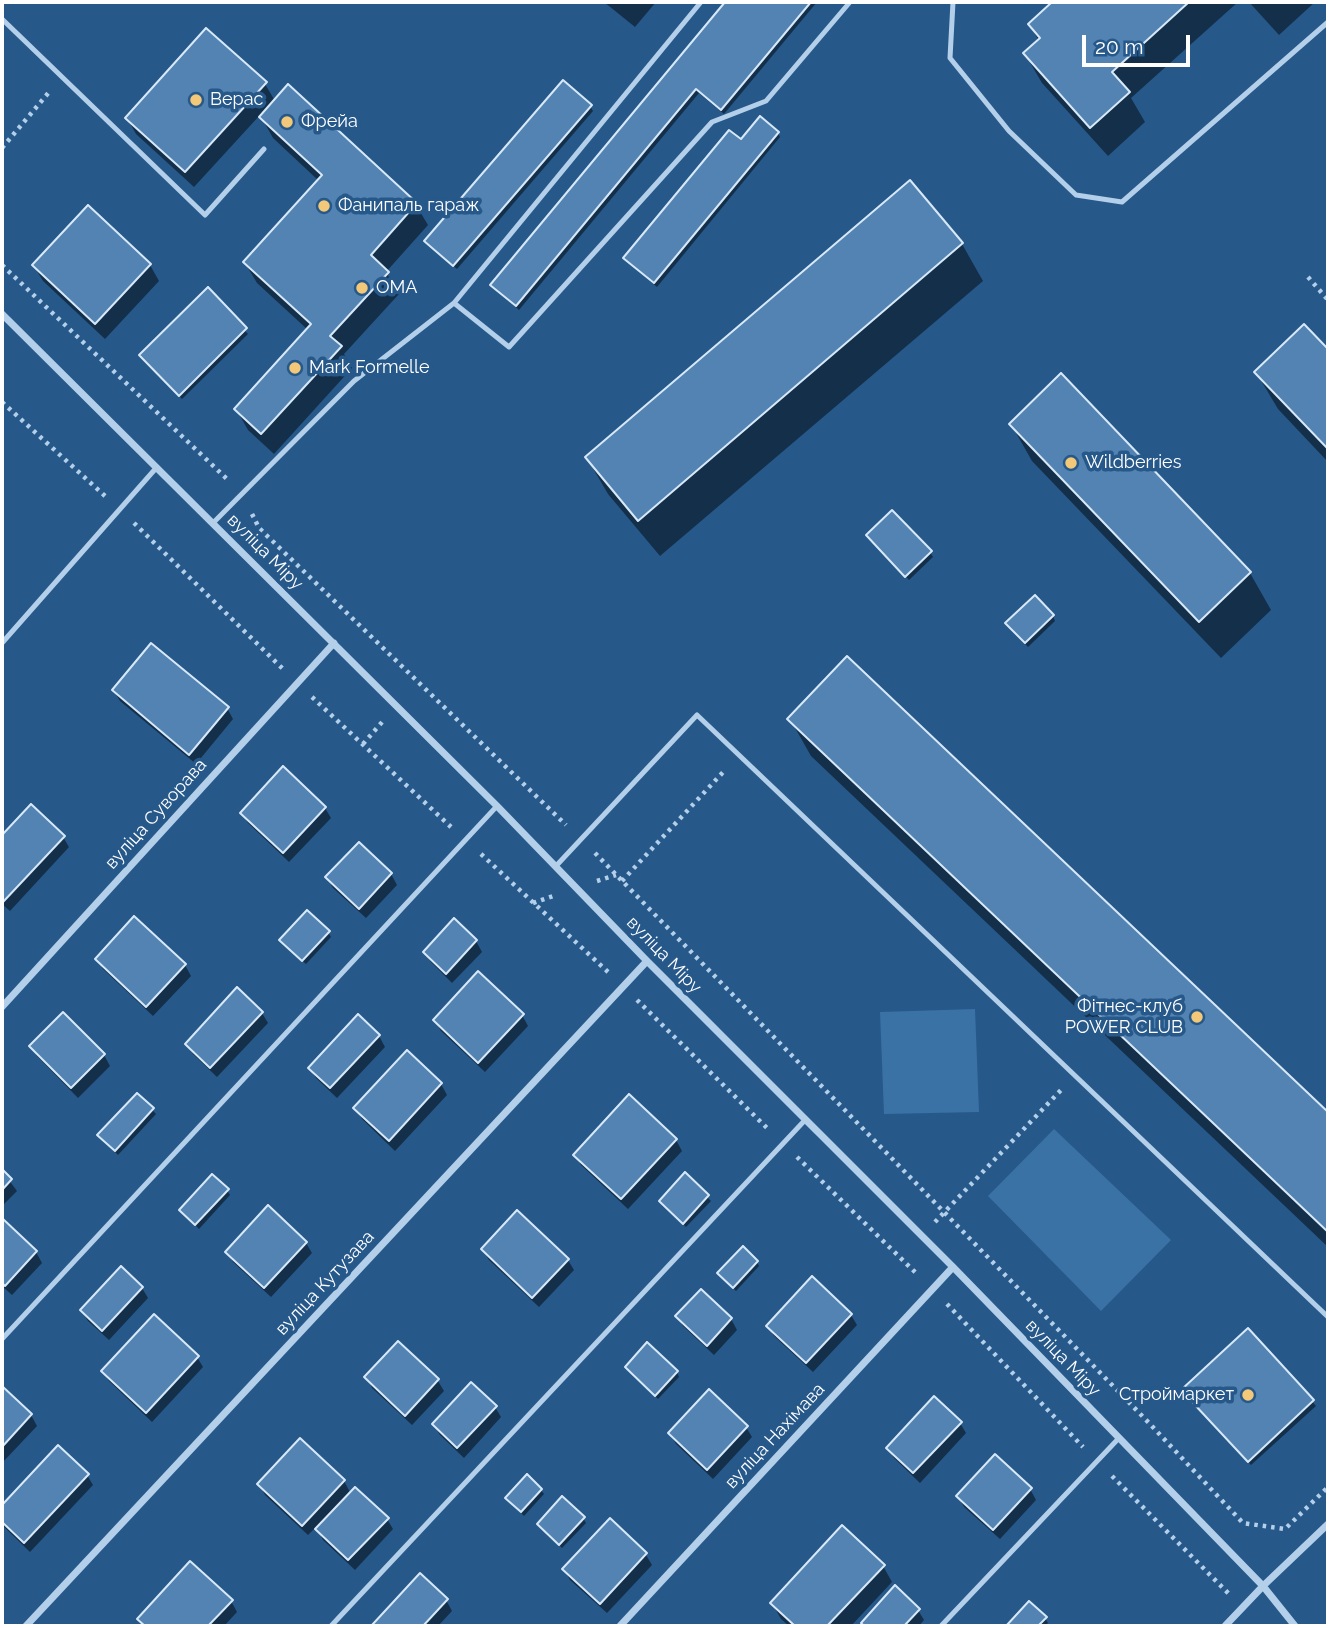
<!DOCTYPE html>
<meta charset="utf-8">
<style>
body{margin:0}
#map{position:relative;width:1330px;height:1628px;overflow:hidden;background:#26588a;font-family:Raleway,sans-serif}
canvas{display:block}
.frame{position:absolute;inset:0;border:4px solid #fff;pointer-events:none}
.scale{position:absolute;left:1082px;top:35px;width:108px;height:32px;box-sizing:border-box;border:4px solid #fff;border-top:0;padding-left:9px;font-size:21px;line-height:24px;white-space:nowrap;color:#fff;-webkit-text-stroke:5px #26588a;paint-order:stroke}
</style>
<div id="map">
<canvas width="1330" height="1628"></canvas>
<div class="frame"></div>
<div class="scale">20 m</div>
</div>
<script>
const context = document.querySelector('canvas').getContext('2d');
context.lineJoin = 'round';
function fill(path, color) { context.fillStyle = color; context.fill(path, 'evenodd'); }
const toPath = rows => new Path2D(rows.map(r => 'M' + r).join(''));
function stroke(path, color, width, dash) { context.strokeStyle = color; context.lineWidth = width; context.lineCap = dash ? 'butt' : 'round'; context.setLineDash(dash || []); context.stroke(path); }
function label(font, color, halo, rows, align = 'center') {
  context.font = font + ' Raleway,sans-serif'; context.lineWidth = 7; context.setLineDash([]); context.textBaseline = 'middle'; context.strokeStyle = halo; context.fillStyle = color; for (const [text, x, y, turn = 0] of rows) {
    context.save(); context.translate(x, y); context.rotate((+turn || 0) * Math.PI / 180); context.textAlign = isNaN(turn) ? turn : align; if (halo) context.strokeText(text, 0, 0); context.fillText(text, 0, 0); context.restore();
  }
}
fill(toPath([
 [975,1009,979,1112,884,1114,880,1012],
 [1054,1129,1171,1240,1101,1311,988,1196]
]), '#3a72a6');
fill(toPath([
 [604,2,656,2,635,27],
 [728,2,817,2,724,114,699,93,519,310,492,285],
 [1055,2,1238,2,1131,98,1145,122,1108,156,1042,83,1025,54,1039,41,1030,25],
 [1249,2,1315,2,1279,35],
 [265,84,275,101,288,87,416,205,428,225,386,272,399,294,344,354,352,368,274,454,248,430,236,409,308,330,257,283,245,263,319,181,273,138,260,115,194,187,136,134,127,118],
 [590,106,593,111,457,269,429,246,426,241],
 [778,133,780,137,657,287,628,262,625,258,741,142],
 [909,182,962,244,983,281,660,556,608,494,587,458],
 [150,265,159,281,105,339,43,281,34,266],
 [208,290,248,334,182,399,141,356],
 [1304,326,1328,352,1328,462,1278,409,1256,372],
 [1061,375,1250,573,1271,610,1221,658,1032,461,1011,424],
 [868,536,930,552,933,557,909,580],
 [1053,616,1055,621,1028,647,1010,627],
 [847,658,1328,1114,1328,1247,811,756,790,719],
 [114,691,227,708,233,719,196,764,120,701],
 [31,807,63,837,69,847,10,911,2,904,2,838],
 [325,808,331,818,289,862,248,823,242,813],
 [391,874,397,885,366,918,333,888,327,878],
 [454,921,476,941,482,952,452,983,431,962,425,952],
 [328,932,331,937,306,964,284,944],
 [97,959,185,965,191,976,153,1016,103,969],
 [262,1013,268,1023,217,1077,193,1054,187,1044],
 [63,1014,104,1055,110,1066,78,1098,37,1056,31,1046],
 [522,1015,528,1026,485,1072,441,1031,435,1020],
 [358,1017,379,1036,385,1047,337,1098,316,1078,310,1068],
 [407,1053,441,1084,447,1095,395,1151,362,1119,356,1108],
 [138,1095,156,1114,118,1155,99,1135],
 [676,1140,682,1151,628,1209,581,1165,576,1155],
 [2,1171,17,1191,2,1206],
 [685,1175,711,1201,686,1227,661,1201],
 [227,1190,230,1195,199,1229,181,1210],
 [3,1221,36,1252,42,1263,12,1295,2,1286],
 [306,1243,312,1253,271,1297,233,1262,227,1252],
 [483,1250,568,1260,574,1270,539,1307,489,1260],
 [757,1262,759,1266,736,1291,720,1274],
 [142,1288,148,1298,109,1340,88,1321,82,1311],
 [701,1291,731,1319,737,1330,714,1355,683,1326,677,1316],
 [851,1315,857,1325,813,1372,774,1336,768,1326],
 [1248,1330,1316,1406,1251,1465,1186,1395],
 [398,1344,438,1381,444,1391,412,1425,372,1388,367,1377],
 [197,1357,203,1367,152,1422,109,1381,103,1371],
 [627,1367,677,1372,679,1377,658,1399],
 [2,1388,31,1415,37,1426,2,1463],
 [495,1407,501,1417,464,1458,440,1435,434,1425],
 [960,1423,966,1433,920,1483,894,1458,888,1448],
 [746,1427,752,1437,713,1479,676,1444,670,1434],
 [58,1447,87,1475,93,1485,30,1552,2,1525,2,1507],
 [344,1481,351,1494,387,1519,393,1529,355,1570,323,1540,316,1527,308,1535,265,1495,259,1484],
 [1030,1489,1036,1500,1000,1539,964,1507,958,1496],
 [541,1490,544,1494,524,1516,507,1498],
 [583,1518,586,1523,562,1548,539,1524],
 [610,1521,646,1555,652,1565,607,1613,570,1580,564,1569],
 [883,1566,892,1582,851,1626,789,1626,781,1619,772,1603],
 [446,1600,452,1611,438,1626,374,1625],
 [231,1601,237,1612,224,1626,143,1626,139,1619],
 [1029,1604,1045,1618,1048,1623,1045,1626,1008,1626],
 [918,1610,924,1620,919,1626,865,1626,863,1623]
]), '#0007');
const building = toPath([
 [725,2,811,2,721,110,696,89,516,306,490,285,725,2],
 [1052,2,1189,2,1112,72,1130,92,1090,128,1023,53,1040,38,1028,24,1052,2],
 [206,28,267,82,185,172,125,118,206,28],
 [563,80,592,105,453,266,424,241,563,80],
 [288,84,417,203,371,255,389,272,330,336,342,346,261,434,234,409,311,324,243,262,322,175,259,117,288,84],
 [760,116,779,132,654,283,623,258,729,130,741,139,760,116],
 [910,180,963,243,638,521,585,457,910,180],
 [88,205,151,264,95,324,32,265,88,205],
 [208,287,247,328,179,396,139,355,208,287],
 [1304,324,1328,349,1328,449,1254,372,1304,324],
 [1061,373,1251,572,1199,622,1009,424,1061,373],
 [892,510,932,551,905,577,866,535,892,510],
 [1035,595,1054,615,1025,643,1005,623,1035,595],
 [151,643,229,707,189,755,112,690,151,643],
 [847,656,1328,1112,1328,1232,787,719,847,656],
 [283,766,326,807,283,853,240,813,283,766],
 [31,804,65,836,3,902,2,835,31,804],
 [359,842,392,873,359,909,325,877,359,842],
 [307,910,330,931,302,961,279,940,307,910],
 [134,916,186,964,146,1007,95,959,134,916],
 [454,918,477,940,446,974,423,952,454,918],
 [478,971,524,1014,478,1063,433,1020,478,971],
 [237,987,263,1012,210,1068,185,1044,237,987],
 [63,1012,105,1054,71,1088,29,1046,63,1012],
 [358,1014,380,1035,330,1088,308,1068,358,1014],
 [407,1050,442,1083,389,1141,353,1108,407,1050],
 [137,1093,154,1108,115,1151,97,1135,137,1093],
 [629,1094,677,1139,621,1199,573,1155,629,1094],
 [2,1169,12,1179,2,1190,2,1169],
 [685,1172,709,1195,683,1224,659,1201,685,1172],
 [212,1174,229,1189,195,1225,179,1210,212,1174],
 [268,1205,307,1242,264,1288,225,1252,268,1205],
 [517,1210,569,1259,532,1298,481,1249,517,1210],
 [3,1219,37,1251,5,1286,2,1283,3,1219],
 [743,1246,758,1261,733,1288,717,1273,743,1246],
 [121,1266,143,1287,102,1331,80,1310,121,1266],
 [812,1276,852,1314,806,1363,766,1326,812,1276],
 [701,1289,732,1318,707,1346,675,1316,701,1289],
 [154,1314,199,1356,146,1413,101,1371,154,1314],
 [1248,1328,1314,1400,1248,1462,1181,1390,1248,1328],
 [398,1341,439,1379,405,1416,364,1377,398,1341],
 [647,1342,678,1371,655,1396,625,1367,647,1342],
 [471,1382,497,1406,457,1448,432,1424,471,1382],
 [2,1386,32,1414,2,1447,2,1386],
 [709,1389,748,1426,707,1470,668,1433,709,1389],
 [934,1396,962,1422,913,1473,886,1448,934,1396],
 [300,1438,345,1480,302,1526,257,1484,300,1438],
 [58,1445,89,1474,24,1543,2,1522,2,1505,58,1445],
 [995,1454,1032,1488,993,1530,956,1496,995,1454],
 [527,1474,542,1489,521,1512,505,1498,527,1474],
 [355,1487,389,1518,348,1560,315,1529,355,1487],
 [562,1496,585,1517,559,1545,537,1524,562,1496],
 [610,1518,647,1553,600,1604,562,1569,610,1518],
 [842,1525,885,1565,827,1626,795,1626,770,1603,842,1525],
 [190,1561,233,1600,208,1626,145,1626,137,1619,190,1561],
 [420,1573,448,1599,423,1626,374,1626,372,1625,420,1573],
 [895,1585,920,1609,904,1626,864,1626,861,1623,895,1585],
 [1029,1601,1047,1617,1038,1626,1006,1626,1029,1601]
]);
fill(building, '#5283b2');
stroke(building, '#d7e8f7', 2);
stroke(toPath([
 [2,148,50,91],
 [2,265,227,479],
 [1308,277,1328,300],
 [2,402,105,496],
 [252,514,259,528,566,825],
 [134,523,283,669],
 [312,697,451,827],
 [363,744,383,721],
 [595,853,1149,1423,1243,1523,1285,1529,1328,1487],
 [481,854,608,972],
 [597,881,616,875],
 [622,881,726,769],
 [533,903,556,895],
 [637,1000,768,1129],
 [797,1157,918,1275],
 [935,1222,1062,1089],
 [947,1304,1083,1447],
 [1112,1476,1229,1594]
]), '#b3cfe9', 4.5, [3.5, 5]);
stroke(toPath([
 [953,2,950,58,1009,131,1076,195,1122,202,1328,22],
 [2,19,205,215,264,149],
 [454,303,701,2],
 [213,523,354,381,454,303,509,347,712,122,766,101,850,2],
 [2,643,157,467],
 [556,866,697,715,1328,1317],
 [2,1339,497,806],
 [331,1626,806,1119],
 [941,1626,1119,1438]
]), '#b3cfe9', 5);
stroke(toPath([
 [2,314,497,806,647,961,953,1267,1263,1586,1295,1626],
 [2,1007,334,643],
 [26,1626,647,961],
 [620,1626,953,1267],
 [1225,1626,1263,1586,1328,1524]
]), '#b3cfe9', 7);
for (const [x, y, r, color] of [
 [196,100,7,"#f3c878"],
 [287,122,7,"#f3c878"],
 [324,206,7,"#f3c878"],
 [362,288,7,"#f3c878"],
 [295,368,7,"#f3c878"],
 [1071,463,7,"#f3c878"],
 [1197,1017,7,"#f3c878"],
 [1248,1395,7,"#f3c878"]
]) { const dot = new Path2D(); dot.arc(x, y, r, 0, 2 * Math.PI); context.fillStyle = color; context.fill(dot); stroke(dot, '#26588a', 2.5); }
label('18px', '#fff', '#26588a', [
 ["Верас",210,100],
 ["Фрейа",301,122],
 ["Фанипаль гараж",338,206],
 ["ОМА",376,288],
 ["Mark Formelle",309,368],
 ["Wildberries",1085,463],
 ["Фітнес-клуб",1183,1007,"right"],
 ["POWER CLUB",1183,1028,"right"],
 ["Строймаркет",1234,1395,"right"]
], 'left');
label('18px', '#fff', '#26588a', [
 ["вуліца Міру",265,552,45],
 ["вуліца Суворава",156,814,-48],
 ["вуліца Міру",664,955,46],
 ["вуліца Кутузава",325,1283,-47],
 ["вуліца Міру",1063,1358,46],
 ["вуліца Нахімава",775,1436,-47]
]);
</script>
